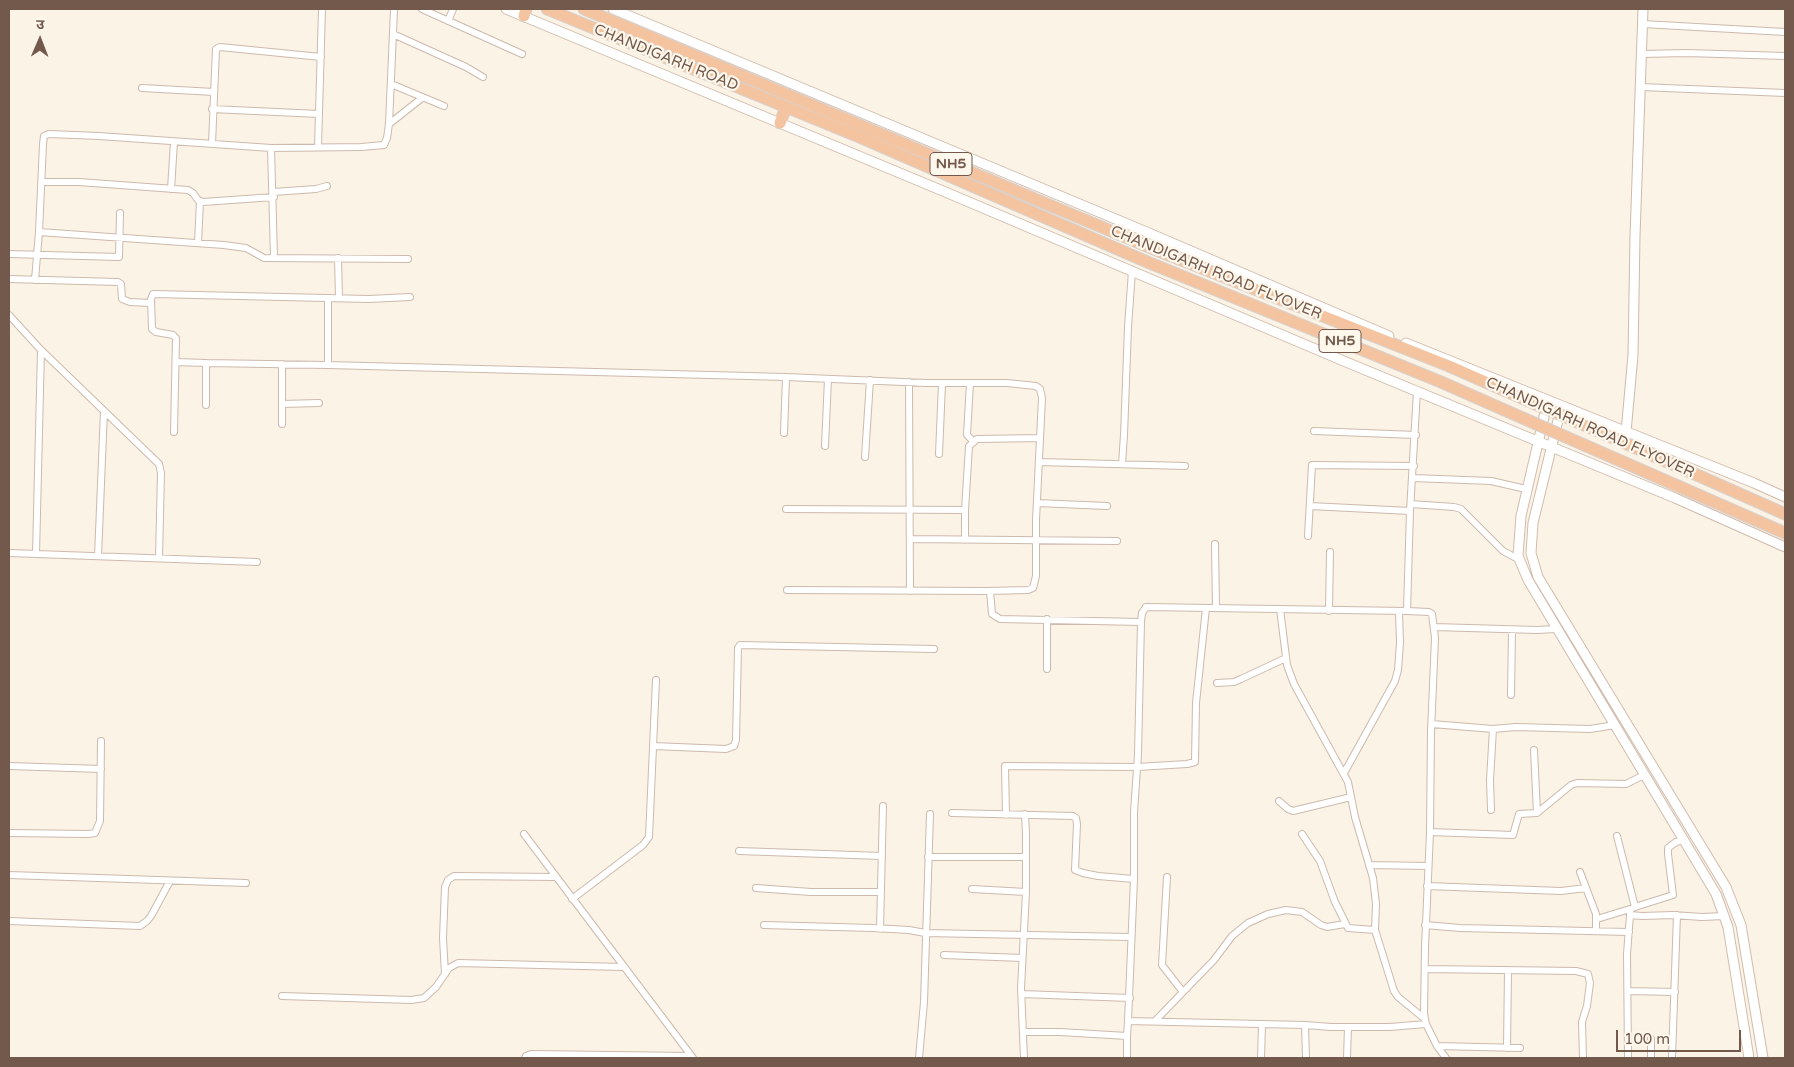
<!DOCTYPE html>
<meta charset="utf-8">
<style>
body{margin:0}
#map{position:relative;width:1794px;height:1067px;overflow:hidden;background:#fbf3e6;font-family:"Varela Round","Noto Sans Devanagari",sans-serif}
canvas{display:block}
.frame{position:absolute;inset:0;border:10px solid #73594c;pointer-events:none}
.north{position:absolute;left:15px;top:15px;width:50px;height:50px;-webkit-text-stroke:4px #fef7ec;paint-order:stroke;rotate:1deg;font-size:14px;font-weight:700;line-height:20px;text-align:center;color:#73594c}
.north::after{content:'';display:block;margin:auto;width:18px;height:22px;background:#73594c;clip-path:polygon(50% 0,100% 100%,50% 72%,0 100%)}
.scale{position:absolute;left:1616px;top:1030px;width:125px;height:22px;box-sizing:border-box;border:2px solid #73594c;border-top:0;padding-left:6px;font-size:15px;line-height:18px;white-space:nowrap;color:#73594c;-webkit-text-stroke:4px #fef7ec;paint-order:stroke}
</style>
<div id="map">
<canvas width="1794" height="1067"></canvas>
<div class="frame"></div>
<div class="north">उ</div>
<div class="scale">100 m</div>
</div>
<script>
const context = document.querySelector('canvas').getContext('2d');
context.lineJoin = 'round';
const toPath = rows => new Path2D(rows.map(r => 'M' + r).join(''));
function stroke(path, color, width, dash) { context.strokeStyle = color; context.lineWidth = width; context.lineCap = dash ? 'butt' : 'round'; context.setLineDash(dash || []); context.stroke(path); }
function label(font, color, halo, rows, align = 'center') {
  context.font = font + ' "Varela Round",sans-serif'; context.lineWidth = 4.5; context.setLineDash([]); context.textBaseline = 'middle'; context.strokeStyle = halo; context.fillStyle = color; for (const [text, x, y, turn = 0] of rows) {
    context.save(); context.translate(x, y); context.rotate((+turn || 0) * Math.PI / 180); context.textAlign = isNaN(turn) ? turn : align; if (halo) context.strokeText(text, 0, 0); context.fillText(text, 0, 0); context.restore();
  }
}
const minor = toPath([
 [394,9,389,124,387,138,384,145,361,147,271,148,99,136,49,134,44,136,43,144,39,232,224,245,246,248,264,258,408,259],
 [422,9,522,54],
 [448,21,453,9],
 [1643,24,1785,32],
 [393,34,466,67,483,77],
 [1642,54,1687,53,1785,56],
 [391,84,444,106],
 [1641,87,1785,93],
 [142,88,214,92],
 [212,109,319,114],
 [389,124,422,98],
 [212,144,216,49,220,47,321,57],
 [318,147,322,9],
 [271,148,274,258],
 [42,182,79,182,188,190,193,193,198,200,203,202,274,197],
 [171,189,174,142],
 [273,192,316,189,327,186],
 [198,243,200,201],
 [9,254,119,257,120,213],
 [338,258,339,298],
 [9,279,118,282,121,284,122,299,130,302,151,303],
 [35,280,39,232],
 [9,315,41,350,159,464,161,473,159,558],
 [176,362,206,363],
 [328,365,786,377,926,383,1007,383,1036,386,1040,389,1042,398,1036,520,1036,576,1033,588,1028,590,987,591,787,590],
 [909,382,910,591],
 [970,383,967,435,974,442],
 [282,404,319,403],
 [206,405,206,363,328,365,328,298],
 [282,424,282,364],
 [1314,431,1416,435],
 [174,432,176,338,173,335,156,332,152,329,151,299,153,294,369,299,410,297],
 [784,433,786,377],
 [825,446,828,379],
 [939,454,942,383],
 [865,457,870,380],
 [1040,462,1185,466],
 [1122,464,1124,435,1128,327,1132,271],
 [1413,478,1491,481,1526,489],
 [1037,503,1107,506],
 [1411,504,1454,507,1461,509,1503,551,1520,560],
 [1310,506,1410,511],
 [786,509,965,510],
 [1308,536,1312,465,1414,466],
 [910,539,1117,541],
 [965,540,965,510,969,446,977,439,1040,438],
 [1215,544,1216,608],
 [9,553,257,562],
 [36,554,41,350],
 [98,556,104,411],
 [990,591,992,614,1000,619,1141,622],
 [1280,609,1287,665,1294,684,1348,782,1355,817,1373,878,1376,904,1375,930,1394,991,1398,997,1425,1019],
 [1329,611,1330,552],
 [1407,611,1410,511,1417,391],
 [1434,627,1537,630,1556,629],
 [1047,669,1047,619],
 [1217,683,1234,682,1241,679,1286,658],
 [1511,695,1512,630],
 [1432,724,1493,729,1516,727,1590,729,1615,725],
 [653,746,726,749,734,746,736,740,738,648,740,645,934,649],
 [1534,750,1537,813],
 [9,766,101,769],
 [1344,773,1395,681,1398,670,1400,643,1399,612],
 [1279,801,1288,809,1293,811,1351,797],
 [1491,810,1490,780,1493,729],
 [952,813,1073,816,1076,818,1077,824,1075,870,1083,873,1098,876,1134,879],
 [1006,815,1005,766,1137,767,1187,764,1195,762,1196,703,1206,608],
 [1430,832,1513,835,1519,814,1537,813,1571,785,1577,783,1626,784,1644,775],
 [9,833,88,834,95,833,100,821,101,741],
 [524,834,693,1058],
 [1302,834,1320,861,1335,902,1348,928,1375,930],
 [1617,836,1635,907],
 [739,851,882,856],
 [928,857,1025,857],
 [1369,865,1428,866],
 [1580,872,1596,914,1596,930],
 [9,875,246,883],
 [1167,877,1162,965,1183,992],
 [1427,886,1561,891,1586,888],
 [756,888,811,892,880,892],
 [972,889,1026,892],
 [572,899,643,845,649,837,656,680],
 [1630,915,1630,909,1635,907,1673,895,1668,854,1668,848,1676,842,1684,840],
 [1597,919,1630,909],
 [9,921,140,926,147,921,151,916,170,881],
 [764,925,873,928,909,930,925,933,1131,937],
 [1425,925,1460,928,1629,932],
 [880,929,883,806],
 [944,955,1022,958],
 [1425,969,1576,971,1588,974,1590,983,1587,1006,1582,1022,1583,1058],
 [445,974,443,938,445,887,448,880,454,876,556,877],
 [1628,991,1675,992],
 [1022,994,1130,998],
 [282,996,411,1000,424,998,436,987,449,968,458,963,624,967],
 [1155,1021,1214,960,1232,936,1248,923,1268,914,1286,910,1302,912,1321,925,1327,927,1345,924],
 [1426,1024,1390,1027,1331,1027,1305,1025,1128,1021,1134,879,1134,812,1138,754,1141,622,1142,613,1146,607,1407,611,1429,612,1432,614,1435,638,1431,731,1430,832,1425,947,1424,1014,1426,1024,1437,1046,1446,1058],
 [1305,1025,1306,1058],
 [1023,1032,1060,1032,1127,1036,1128,1021],
 [1127,1036,1127,1058],
 [1651,1039,1651,1058],
 [1437,1046,1520,1048],
 [1507,1048,1508,971],
 [525,1058,526,1056,531,1054,691,1056],
 [919,1058,924,1002,930,814],
 [1024,1058,1021,988,1026,892,1026,834,1025,814],
 [1261,1058,1262,1025],
 [1347,1058,1348,1027],
 [1628,1058,1627,954,1630,915,1642,916,1673,915,1702,917,1724,916],
 [1672,1058,1677,915]
]);
const tertiary = toPath([
 [1626,432,1633,355,1635,236,1643,9]
]);
const secondary = toPath([
 [506,9,943,191,1346,362,1675,498,1785,547],
 [613,9,1149,233,1389,336],
 [1406,343,1754,483,1785,497],
 [1547,404,1521,516,1518,556,1528,580,1716,894,1728,927,1749,1058],
 [1561,408,1533,523,1531,553,1538,577,1726,887,1741,925,1763,1058]
]);
const trunk = toPath([
 [547,9,857,136,1145,261,1441,382,1534,423],
 [584,9,1156,250,1449,366,1540,406],
 [524,16,526,9],
 [780,123,786,107],
 [1573,420,1785,514],
 [1566,437,1785,533]
]);
stroke(minor, '#ccbaad', 8);
stroke(tertiary, '#ccbaad', 11);
stroke(secondary, '#d1bcad', 11);
stroke(trunk, '#d8d1cd', 13);
stroke(minor, '#fff', 6);
stroke(tertiary, '#fff', 9);
stroke(secondary, '#fff', 9);
stroke(trunk, '#f4c4a1', 11);
const trunkBridge = toPath([
 [1540,406,1573,420],
 [1534,423,1566,437]
]);
stroke(trunkBridge, '#d8d1cd', 13, []);
stroke(trunkBridge, '#f4c4a1', 11);
for (const [x, y, w] of [
 [951,164,42],
 [1340,341,42]
]) { const box = new Path2D(); box.roundRect(x - w / 2, y - 11.5, w, 23, 4); context.fillStyle = '#fef7ec'; context.fill(box); stroke(box, '#73594c', 1); }
label('bold 14px', '#73594c', null, [
 ["NH5",951,164],
 ["NH5",1340,341]
]);
label('15px', '#73594c', '#fef7ec', [
 ["CHANDIGARH ROAD",666,58,22],
 ["CHANDIGARH ROAD FLYOVER",1216,273,22],
 ["CHANDIGARH ROAD FLYOVER",1590,428,24]
]);
</script>
